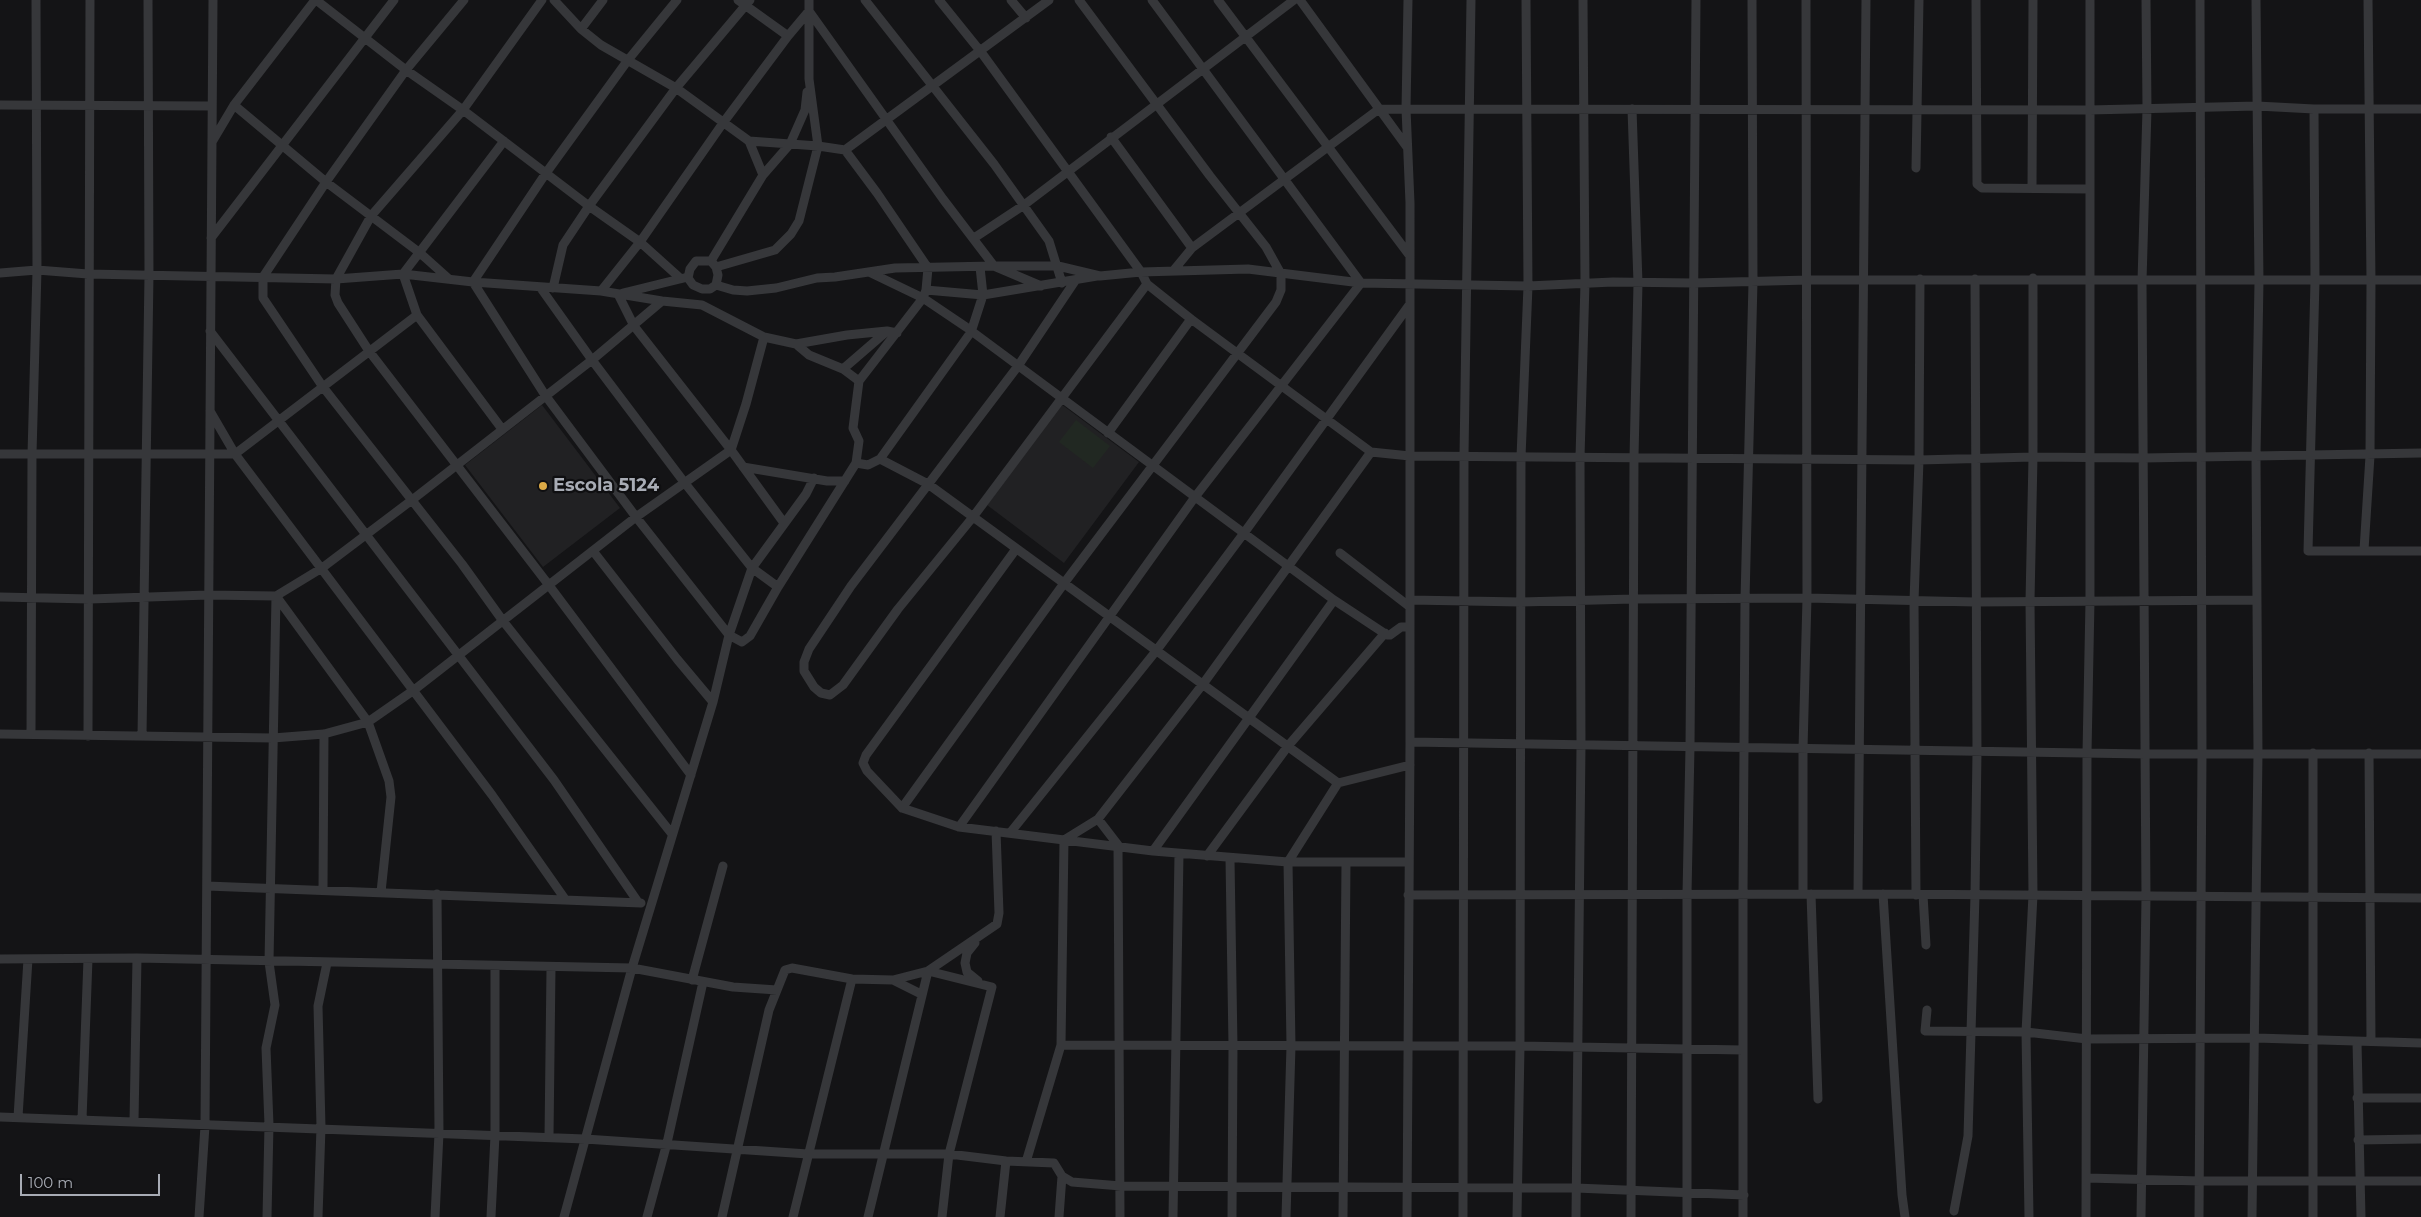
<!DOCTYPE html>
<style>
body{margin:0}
#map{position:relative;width:2421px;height:1217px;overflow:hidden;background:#141416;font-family:Montserrat,sans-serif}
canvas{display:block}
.scale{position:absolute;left:20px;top:1174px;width:140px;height:22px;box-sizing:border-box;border:2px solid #a8acb5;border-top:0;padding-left:6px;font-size:15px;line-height:18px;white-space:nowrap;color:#a8acb5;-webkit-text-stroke:4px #0f0f11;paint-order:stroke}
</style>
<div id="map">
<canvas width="2421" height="1217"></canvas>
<div class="scale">100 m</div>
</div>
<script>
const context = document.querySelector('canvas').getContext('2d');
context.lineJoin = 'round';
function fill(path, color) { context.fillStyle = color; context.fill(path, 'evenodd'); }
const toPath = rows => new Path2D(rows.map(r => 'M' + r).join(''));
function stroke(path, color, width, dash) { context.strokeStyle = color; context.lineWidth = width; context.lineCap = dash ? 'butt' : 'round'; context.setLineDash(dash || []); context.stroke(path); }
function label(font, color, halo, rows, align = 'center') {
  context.font = font + ' Montserrat,sans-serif'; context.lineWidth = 4.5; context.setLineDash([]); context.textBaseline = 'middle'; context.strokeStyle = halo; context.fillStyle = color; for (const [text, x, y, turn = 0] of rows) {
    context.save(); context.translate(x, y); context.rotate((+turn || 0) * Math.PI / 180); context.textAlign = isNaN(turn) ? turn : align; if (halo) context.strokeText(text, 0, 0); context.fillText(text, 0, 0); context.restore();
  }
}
fill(toPath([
 [1061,404,1139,462,1064,563,987,505],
 [542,405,620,508,543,567,465,465]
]), '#212123');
fill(toPath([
 [1076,420,1110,446,1093,468,1059,442]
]), '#212822');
stroke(toPath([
 [316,0,406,70,463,110,589,206,640,242,680,278],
 [464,0,406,70,326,182,263,277,263,298,323,387,462,564,503,621,672,834],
 [542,0,463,110,371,216,336,279,335,295,338,303,369,351,548,584,691,775],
 [554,0,581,29,601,45,676,88,749,141,763,175],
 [677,0,628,60,546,173,473,282,545,395,636,517,729,635,742,642,750,636,778,587,856,463],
 [738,0,788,36],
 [865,0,994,164,1049,241,1062,283],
 [939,0,981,52,1141,272,1147,284,973,517,898,609,843,685,830,695,821,693,814,687,804,671,804,662,809,649,851,586,1018,366,1075,281],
 [1011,0,1026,18],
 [1218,0,1410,256],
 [1300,0,1407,147],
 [1976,0,1977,184,1982,188,2089,189],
 [581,29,603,0],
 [0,105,212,106],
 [234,105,326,182,420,253,449,279],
 [2314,109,2315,281,2308,551,2421,551],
 [1111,137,1192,248,1173,271],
 [749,141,818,146,845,150,877,193,928,268,926,290,923,298,859,381,853,428,859,441,856,463,868,465,880,459,928,484,1338,783,1410,765],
 [212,142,234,105,315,0],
 [845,150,1049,0],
 [1916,168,1919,0],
 [2032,188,2033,0],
 [211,238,394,0],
 [974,238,1024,205,1294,0],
 [1192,248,1379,109,2089,110,2257,106,2314,109,2421,109],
 [711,261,763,175,790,144,805,110,807,92],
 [716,267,775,250,791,234,799,221,818,146,809,79,809,0],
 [869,272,923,298,966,327,1334,600,1387,635,1390,635,1401,627,1410,627],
 [0,273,37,270,88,274,336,279,403,274,473,282,601,291,662,301,702,305,764,337,796,344,847,335,887,331,897,333],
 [1147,284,1191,319,1371,452],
 [716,285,718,275,716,267,711,261,696,261,690,269,688,278,693,285,702,289,710,289,716,285,733,290,747,291,776,288,817,278,835,277,895,268,994,266,1058,266,1100,276,1141,272,1248,269,1361,283,1528,286,1613,282,1694,283,1808,280,2421,280],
 [540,287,592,360,684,482,752,568,778,587],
 [553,288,563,245,589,206,676,88,750,0],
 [926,290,983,295,1097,276],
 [601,291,640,242,723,123,788,36,809,11,943,199,994,266,1041,286],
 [623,293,684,278],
 [618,294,634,326,731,450,784,523],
 [210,331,554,780,638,902],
 [796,344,809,355,843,369,859,381],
 [843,369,887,331],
 [210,411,235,454,492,795,565,899],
 [502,429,417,315,403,274,504,141],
 [1108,433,1191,319],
 [0,454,235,454,417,315],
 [880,459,971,332,983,295,980,267],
 [743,467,827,481,845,481],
 [1016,549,866,755,863,763,867,771,902,808,959,827,1153,851,1288,862,1409,862],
 [2364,550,2370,456,2371,281,2368,0],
 [593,551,677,659,713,702],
 [1340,553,1410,607],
 [276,596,368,722,389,781,391,797,381,892],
 [0,597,90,599,208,595,276,596,322,568,412,500,592,360,662,301],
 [1410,600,1521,602,1633,599,1807,598,1975,602,2257,600],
 [0,734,273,738,324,734,368,722,414,690,636,517,731,450,746,404,764,337],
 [31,734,32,454,37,270,36,0],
 [88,736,90,0],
 [142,736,149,275,148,0],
 [1410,742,2145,754,2421,754],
 [2369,753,2371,1041],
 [902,808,1065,582,1276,302,1281,290,1281,274,1266,247,1210,176,1079,0],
 [1098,819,1118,845,1120,1217],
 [959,827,1195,497,1361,283,1152,0],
 [1010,833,1156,651,1244,533,1410,304],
 [1153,851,1334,600],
 [1207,856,1288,746,1385,633],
 [1230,859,1233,1046,1232,1217],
 [207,886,641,903],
 [323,889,324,734],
 [1803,894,1803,749,1807,598,1806,0],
 [1811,894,1818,1099],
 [1858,894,1866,0],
 [1883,894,1902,1195,1905,1217],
 [1408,895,1883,894,2421,898],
 [1916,895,1914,601,1919,460,1920,279],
 [1923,895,1926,945],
 [975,943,967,953,965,963,967,972,978,981],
 [0,959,137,958,632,968,733,987,777,990,785,970,792,968,852,979,893,980,928,971,997,924,999,913,996,831],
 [692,980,723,866],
 [893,980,921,994],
 [1927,1010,1925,1031,2026,1032,2087,1039,2256,1038,2421,1043],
 [2357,1042,2361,1217],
 [1061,1045,1064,840,1098,819,1203,684,1371,452,1410,456,1919,460,2033,457,2144,458,2421,453],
 [2357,1098,2421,1098],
 [0,1117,585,1139,808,1154,949,1154,1006,1161,1054,1163,1062,1176,1072,1182,1121,1186,1576,1188,1744,1195],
 [18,1117,28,959],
 [82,1119,88,959],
 [134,1121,137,958],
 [549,1137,551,968],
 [2358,1140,2421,1139],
 [1026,1162,1061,1045,1520,1046,1743,1050],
 [2087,1178,2200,1181,2421,1181],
 [1954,1211,1968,1136,1975,895,1977,751,1975,279],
 [199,1217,205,1126,213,0],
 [267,1217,269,1125,266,1048,275,1005,269,962,276,596],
 [318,1217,321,1127,318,1006,327,963],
 [435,1217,439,1133,437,894],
 [491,1217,495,1135,495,966],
 [564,1217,632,968,713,702,729,635,752,568,806,494,814,478],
 [647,1217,667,1143,703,982],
 [722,1217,769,1010,777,990],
 [793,1217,852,979],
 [868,1217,928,971,992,987],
 [942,1217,949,1154,992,987],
 [1000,1217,1006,1161],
 [1059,1217,1062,1176],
 [1173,1217,1179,854],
 [1286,1217,1291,1046,1288,862,1338,783],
 [1343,1217,1346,862],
 [1407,1217,1410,742,1410,203,1406,109,1408,0],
 [1463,1217,1464,456,1471,0],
 [1517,1217,1520,1046,1521,457,1528,286,1526,0],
 [1576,1217,1581,745,1580,457,1585,283,1583,0],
 [1631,1217,1634,457,1638,283,1632,109],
 [1687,1217,1687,894,1690,747,1696,0],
 [1743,1217,1743,895,1745,599,1753,282,1752,0],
 [2029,1217,2026,1032,2033,895,2030,601,2033,457,2033,278],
 [2086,1217,2087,753,2090,601,2090,0],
 [2141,1217,2146,897,2142,281,2147,109,2146,0],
 [2199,1217,2202,753,2200,0],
 [2252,1217,2258,753,2256,456,2259,281,2256,0],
 [2313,1217,2313,753]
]), '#36373a', 9);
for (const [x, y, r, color] of [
 [543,486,5,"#dcaa46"]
]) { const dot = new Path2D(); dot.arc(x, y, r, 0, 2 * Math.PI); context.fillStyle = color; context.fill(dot); stroke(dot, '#0f0f11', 2); }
label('bold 18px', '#a8acb5', '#0f0f11', [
 ["Escola 5124",553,486]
], 'left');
</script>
